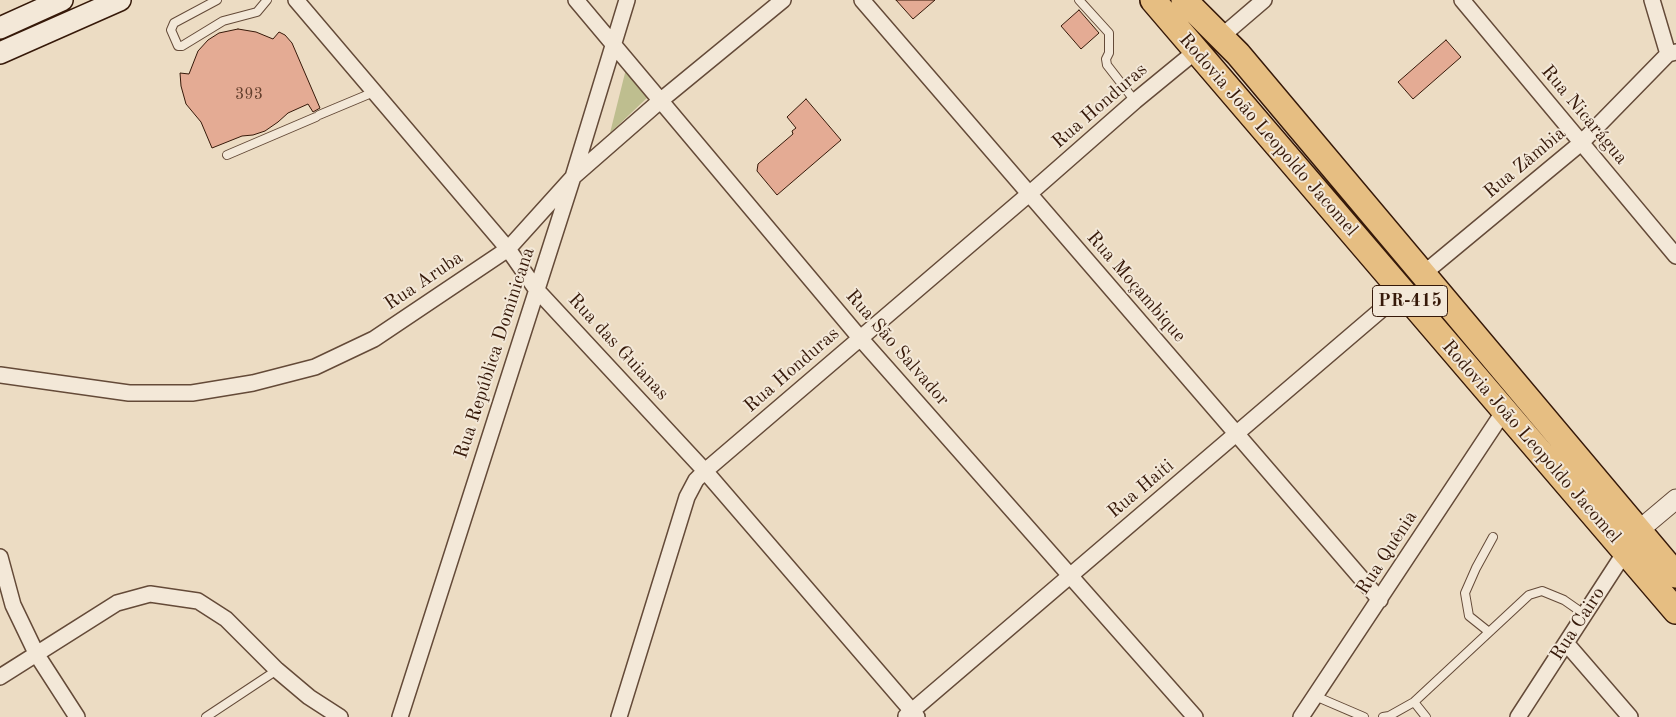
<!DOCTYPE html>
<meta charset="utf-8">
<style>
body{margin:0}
canvas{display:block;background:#ecdcc3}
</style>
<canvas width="1676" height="717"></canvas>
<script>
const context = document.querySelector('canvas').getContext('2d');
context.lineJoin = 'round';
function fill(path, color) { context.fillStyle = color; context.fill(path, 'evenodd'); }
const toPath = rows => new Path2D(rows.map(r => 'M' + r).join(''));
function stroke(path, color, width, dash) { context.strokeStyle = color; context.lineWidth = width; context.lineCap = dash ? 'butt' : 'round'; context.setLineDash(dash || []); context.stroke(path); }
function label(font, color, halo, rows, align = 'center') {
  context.font = font + ' "Old Standard TT",serif'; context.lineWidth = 4; context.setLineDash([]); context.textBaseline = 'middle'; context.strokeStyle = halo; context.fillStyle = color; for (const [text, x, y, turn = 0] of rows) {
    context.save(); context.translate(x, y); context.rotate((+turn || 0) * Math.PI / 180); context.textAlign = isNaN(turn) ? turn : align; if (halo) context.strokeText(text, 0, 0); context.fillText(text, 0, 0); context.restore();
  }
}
fill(toPath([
 [626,69,649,96,610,133]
]), '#bebe8f');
const building = toPath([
 [896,0,935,0,913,19,896,0],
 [1079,10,1099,33,1081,49,1061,26,1079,10],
 [238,29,256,32,273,39,279,32,285,35,292,43,320,108,313,112,308,104,288,113,278,122,265,131,253,135,242,136,212,148,201,122,186,104,181,86,180,73,189,74,198,51,208,40,219,33,238,29],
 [1446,40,1461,57,1413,99,1398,82,1446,40],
 [806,99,841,140,777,195,757,171,758,164,793,134,792,131,796,128,787,117,806,99]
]);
fill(building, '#e4ab94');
stroke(building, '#361909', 1);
const service = toPath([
 [217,0,174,23,171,30,178,46,182,46,223,21,257,12,267,0],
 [1079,0,1109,33,1109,53,1106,59,1107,65,1135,101],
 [319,115,374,92],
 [227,155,316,117],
 [1489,632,1469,616,1465,593,1476,568,1493,537],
 [1315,696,1364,717],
 [1414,702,1426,717],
 [206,717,277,670],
 [1383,717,1389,716,1414,702,1529,595,1542,591,1564,600,1584,614]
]);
const minor = toPath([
 [296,0,508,249,536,289,705,471,917,717],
 [576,0,860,338,1195,717],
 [862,0,1380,600],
 [1462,0,1676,256],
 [1652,0,1668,54],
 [1222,36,1264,0],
 [1423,274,1581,143,1668,54,1676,52],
 [0,375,129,393,192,393,253,383,315,367,374,339,508,249,573,177,660,101,783,0],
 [0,557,13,605,37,655,77,717],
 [1566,643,1630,717],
 [0,677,117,603,150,594,198,601,226,619,277,670,309,697,340,717],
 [906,716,1402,292],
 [400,717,573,177,627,0],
 [619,717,687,497,696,480,705,471,1029,194,1135,101,1196,51],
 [1301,717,1504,411],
 [1518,717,1625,552]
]);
const tertiary = toPath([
 [1632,541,1638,531,1676,499]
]);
const secondary = toPath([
 [0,28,62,0],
 [0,53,120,0]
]);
const trunk = toPath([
 [1153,0,1676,611],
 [1184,0,1238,54,1676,575]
]);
stroke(service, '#644a38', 10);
stroke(minor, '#644a38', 18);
stroke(tertiary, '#644a38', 21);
stroke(secondary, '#361909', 24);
stroke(trunk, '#361909', 28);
stroke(service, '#f3e8d8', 8);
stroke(minor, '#f3e8d8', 15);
stroke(tertiary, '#f3e8d8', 19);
stroke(secondary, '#f3e8d8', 21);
stroke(trunk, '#e6be82', 25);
label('16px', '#623e2c', null, [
 ["393",249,95]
]);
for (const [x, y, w] of [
 [1410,301,75]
]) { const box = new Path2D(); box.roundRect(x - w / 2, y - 15.5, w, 31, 4); context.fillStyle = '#f3e8d8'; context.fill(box); stroke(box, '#361909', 1); }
label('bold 18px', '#361909', null, [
 ["PR-415",1410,301]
]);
label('19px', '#361909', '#f3e8d8', [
 ["Rua Honduras",1100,106,-41],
 ["Rua Nicarágua",1584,115,50],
 ["Rodovia João Leopoldo Jacomel",1268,135,49],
 ["Rua Zâmbia",1525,163,-40],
 ["Rua Aruba",424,281,-34],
 ["Rua Moçambique",1136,287,49],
 ["Rua das Guianas",618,347,47],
 ["Rua São Salvador",897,348,49],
 ["Rua República Dominicana",495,353,-72],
 ["Rua Honduras",792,370,-41],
 ["Rodovia João Leopoldo Jacomel",1531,442,49],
 ["Rua Haiti",1141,489,-40],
 ["Rua Quênia",1387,553,-57],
 ["Rua Cairo",1578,624,-57]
]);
</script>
